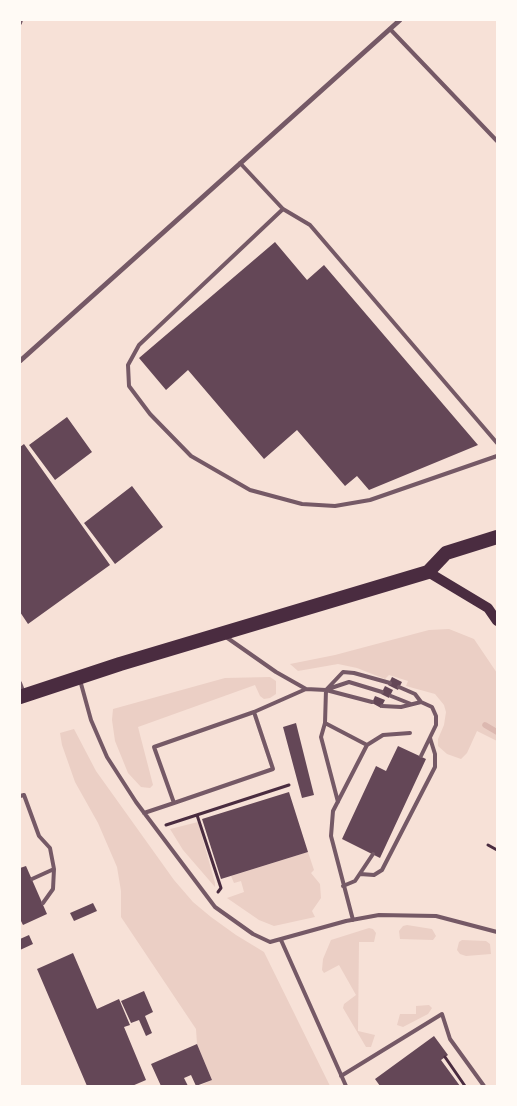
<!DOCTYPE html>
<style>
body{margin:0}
#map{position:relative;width:517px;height:1106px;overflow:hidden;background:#f7e1d7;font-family:"Asap Condensed",sans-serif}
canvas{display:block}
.frame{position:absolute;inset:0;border:21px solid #fffaf5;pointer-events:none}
</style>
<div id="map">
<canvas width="517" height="1106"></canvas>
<div class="frame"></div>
</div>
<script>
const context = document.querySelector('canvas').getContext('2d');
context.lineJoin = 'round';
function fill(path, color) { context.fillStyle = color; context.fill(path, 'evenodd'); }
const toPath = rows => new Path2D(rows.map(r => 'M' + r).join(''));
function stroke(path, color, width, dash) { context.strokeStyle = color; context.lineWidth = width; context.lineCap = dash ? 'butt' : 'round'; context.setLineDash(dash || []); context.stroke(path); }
fill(toPath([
 [449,629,474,639,497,673,497,741,477,731,467,753,461,759,447,754,438,746,438,739,444,725,446,712,444,705,435,694,406,686,408,681,389,675,385,679,357,668,338,664,298,671,290,664,335,655,429,630],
 [270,677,276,681,276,694,270,698,264,699,260,696,255,685,138,727,153,785,150,788,141,787,128,773,115,741,112,720,113,709,225,678],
 [74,729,96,771,174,880,193,902,211,917,236,935,264,952,330,1086,199,1086,212,1080,197,1044,196,1029,121,917,121,891,117,867,98,823,75,782,62,745,60,733],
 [198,822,215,883,215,887,183,850,170,829],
 [308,852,314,870,311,873,320,884,321,898,312,911,315,917,274,926,259,920,227,898,244,892,241,881,234,883,231,876],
 [407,925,432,929,436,936,433,940,400,939,399,931,403,926],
 [369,928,373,929,376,933,374,942,359,942,358,1031,375,1035,371,1047,366,1047,343,1008,344,1004,356,995,339,965,324,973,322,970,323,959,331,940],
 [462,940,486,941,490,944,491,954,466,956,460,954,457,950,459,942],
 [429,1005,432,1008,428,1014,403,1027,397,1025,400,1014,416,1014,416,1006]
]), '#ebcfc5');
stroke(toPath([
 [485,725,497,732]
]), '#dcb8b0', 5.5);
fill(toPath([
 [275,242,307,280,324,265,478,445,369,490,357,476,345,486,297,430,264,459,188,370,166,390,139,358],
 [67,417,92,452,55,480,29,445],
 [24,444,110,565,28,624,20,612,20,447],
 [132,486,163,527,115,564,84,523],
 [392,677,402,682,398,690,388,685],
 [385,686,393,690,389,698,381,694],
 [375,696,385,700,381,708,372,703],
 [296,723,314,795,302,798,283,727],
 [398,746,426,759,380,858,342,839,376,766,386,771],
 [289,792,308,852,221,879,202,819],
 [26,866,47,914,23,925,20,919,20,868],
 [93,903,97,911,74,921,70,913],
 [29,935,33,944,20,950,20,939],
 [73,953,97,1009,119,999,130,1025,124,1027,146,1080,132,1086,87,1086,37,969],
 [144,991,153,1012,145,1016,152,1033,146,1036,139,1020,131,1023,121,1001],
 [434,1036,448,1055,441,1060,460,1086,380,1086,375,1079],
 [197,1044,212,1080,196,1086,191,1075,184,1078,188,1086,161,1086,151,1064]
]), '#644757');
stroke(toPath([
 [197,815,221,888,218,892],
 [166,825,289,785],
 [488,845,497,850],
 [445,1057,465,1086]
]), '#4a2c40', 3);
stroke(toPath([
 [20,23,21,20],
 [390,29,497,141],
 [240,163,283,209,310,225,497,443],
 [283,209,139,345,128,365,129,386,150,414,191,456,250,490,302,504,335,506,370,500,497,456],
 [226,637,276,672,306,689],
 [80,680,91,720,107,757,136,802,215,907,253,934,270,942,346,921,379,915,436,916,497,932],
 [20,683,24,693],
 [399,687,415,694,421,702],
 [328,689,349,682,382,692],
 [391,696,411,704],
 [382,706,401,707,421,702,432,707,436,716,436,725,421,756],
 [254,712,306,689,326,690,372,702],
 [325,723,367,745],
 [20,796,24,795,39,836,50,848,54,869,32,879],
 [338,802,321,737,325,723,326,690,343,672,354,673,390,683],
 [144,813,174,803,273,769,254,712,154,747,174,803],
 [360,874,374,875,382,870,435,767,435,754,430,738],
 [343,886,355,881,373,854],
 [43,903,53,889,54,869],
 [353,920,331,836,333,811,367,745,383,735,410,733],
 [281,940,346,1086],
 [341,1076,442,1014,450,1039,484,1086]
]), '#755966', 4);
stroke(toPath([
 [20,361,400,20]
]), '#755966', 5);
stroke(toPath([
 [428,572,488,608,497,621]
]), '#4a2c40', 10);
stroke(toPath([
 [20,697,120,664,428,572,446,553,497,537]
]), '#4a2c40', 14);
</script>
